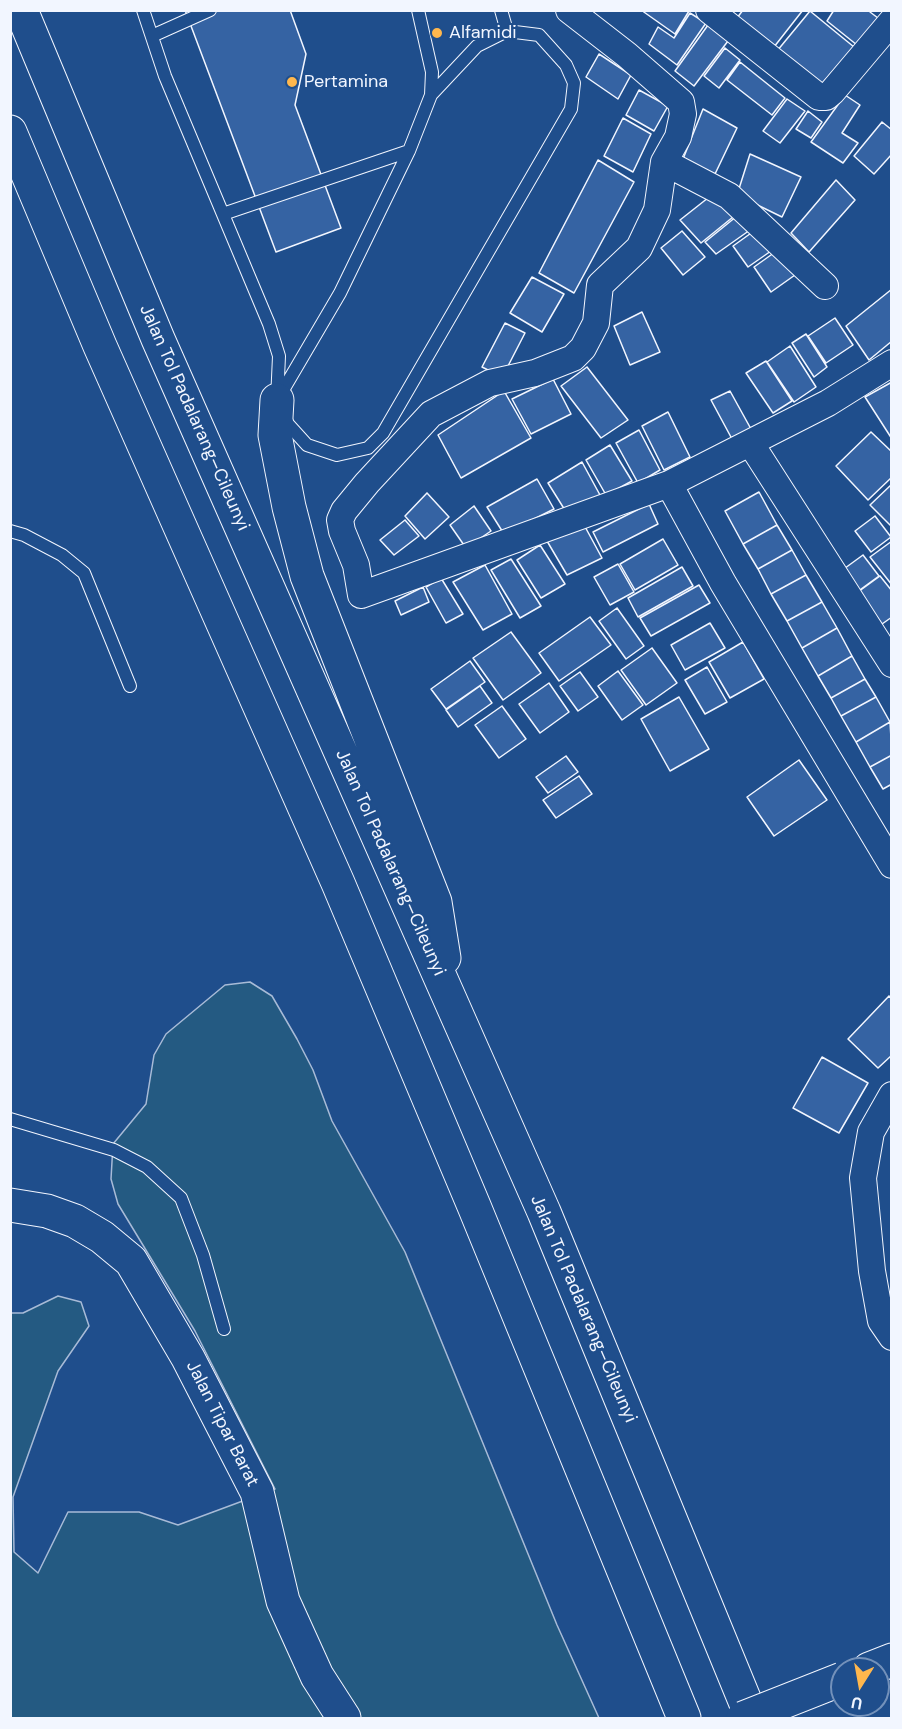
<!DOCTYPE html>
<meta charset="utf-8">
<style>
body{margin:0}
#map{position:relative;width:902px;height:1729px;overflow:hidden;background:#1f4e8c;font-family:"DM Sans",sans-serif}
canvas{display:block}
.frame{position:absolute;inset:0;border:12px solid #f2f6ff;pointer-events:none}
.north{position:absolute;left:830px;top:1657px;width:60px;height:60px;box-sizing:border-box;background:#1f4e8c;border:2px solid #7391ba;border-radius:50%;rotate:191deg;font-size:16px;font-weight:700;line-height:24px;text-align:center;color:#f2f6ff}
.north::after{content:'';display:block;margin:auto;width:21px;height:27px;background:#ffb74d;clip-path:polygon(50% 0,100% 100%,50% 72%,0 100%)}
</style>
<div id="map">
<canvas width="902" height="1729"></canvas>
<div class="frame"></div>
<div class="north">U</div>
</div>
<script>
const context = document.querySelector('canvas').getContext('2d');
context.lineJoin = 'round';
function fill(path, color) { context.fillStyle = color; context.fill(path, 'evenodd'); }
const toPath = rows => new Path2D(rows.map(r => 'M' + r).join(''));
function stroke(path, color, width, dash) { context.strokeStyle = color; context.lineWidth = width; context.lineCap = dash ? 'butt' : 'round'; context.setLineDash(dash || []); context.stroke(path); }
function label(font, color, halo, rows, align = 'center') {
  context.font = font + ' "DM Sans",sans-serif'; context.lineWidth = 4.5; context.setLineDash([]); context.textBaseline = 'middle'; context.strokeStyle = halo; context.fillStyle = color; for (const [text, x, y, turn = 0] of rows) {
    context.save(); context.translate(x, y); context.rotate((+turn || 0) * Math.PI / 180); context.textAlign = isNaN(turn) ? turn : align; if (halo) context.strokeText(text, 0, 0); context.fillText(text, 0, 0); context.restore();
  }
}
const green = toPath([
 [250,982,272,996,297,1039,313,1070,332,1121,405,1252,557,1625,599,1718,11,1718,11,1313,23,1313,58,1296,81,1302,89,1326,58,1371,13,1497,14,1552,38,1573,68,1512,139,1512,178,1525,275,1489,195,1331,118,1204,111,1179,113,1144,146,1104,154,1055,166,1034,225,985,250,982]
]);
fill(green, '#245a82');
stroke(green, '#a8bbd7', 1.5);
const building = toPath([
 [185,10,290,10,306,54,295,105,341,228,276,252,185,10],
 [641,10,688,10,689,11,675,34,641,10],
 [743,10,803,10,774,47,737,18,743,10],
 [834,10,872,10,870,12,878,18,857,45,827,21,834,10],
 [810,11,854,47,820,86,777,51,810,11],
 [690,13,706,23,677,65,649,44,658,27,674,38,690,13],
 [708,25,728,41,694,86,675,71,708,25],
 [725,48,740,60,719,88,704,76,725,48],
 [599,54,631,75,618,99,586,77,599,54],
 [740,62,785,98,772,115,727,80,740,62],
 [639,90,668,106,654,131,626,115,639,90],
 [845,95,860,105,842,133,858,143,843,163,811,142,845,95],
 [787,99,805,111,780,143,763,131,787,99],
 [703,109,737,128,715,174,683,159,703,109],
 [808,111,822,122,811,138,796,129,808,111],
 [623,118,651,134,633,172,604,156,623,118],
 [882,122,892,130,892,154,874,174,854,156,882,122],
 [750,154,801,177,782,217,737,195,750,154],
 [598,160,634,182,574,293,539,273,598,160],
 [836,180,855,200,809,252,791,233,836,180],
 [713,194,733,217,701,243,680,220,713,194],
 [737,216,750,230,716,254,705,242,737,216],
 [682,231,705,257,683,275,661,248,682,231],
 [754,231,771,251,748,267,733,246,754,231],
 [778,250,795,275,771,292,754,267,778,250],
 [532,277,564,294,542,332,510,313,532,277],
 [892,289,892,341,869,360,846,326,892,289],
 [642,312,660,352,630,365,614,326,642,312],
 [835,318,853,345,826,363,808,336,835,318],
 [505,323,525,333,508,366,492,372,482,367,505,323],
 [806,334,827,367,814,377,792,343,806,334],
 [790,346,816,387,794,402,767,362,790,346],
 [766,361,792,401,773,413,746,373,766,361],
 [587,367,628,420,601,438,561,386,587,367],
 [553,379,571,414,531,434,512,399,553,379],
 [892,382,892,439,865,397,892,382],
 [504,391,531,438,461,478,438,435,504,391],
 [730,391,751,429,732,439,711,400,730,391],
 [668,412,690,457,664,470,642,426,668,412],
 [639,430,660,470,638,483,616,443,639,430],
 [871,432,892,452,892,477,868,500,836,466,871,432],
 [610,445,632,481,606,495,586,460,610,445],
 [582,462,600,495,568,515,548,483,582,462],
 [537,479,554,509,504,534,487,507,537,479],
 [892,484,892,527,870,505,892,484],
 [759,492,777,525,743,544,725,511,759,492],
 [427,493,449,517,425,539,405,516,427,493],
 [649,504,658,524,603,552,593,532,649,504],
 [474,506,491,531,466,548,450,525,474,506],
 [875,516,891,537,871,552,855,531,875,516],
 [405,520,419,536,394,555,380,540,405,520],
 [583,523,602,558,567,575,547,541,583,523],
 [777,525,792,550,758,569,743,544,777,525],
 [663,539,678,565,635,590,620,564,663,539],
 [892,541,892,585,870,557,892,541],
 [540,545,565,584,541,598,517,560,540,545],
 [792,550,806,575,771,594,758,569,792,550],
 [863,555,879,576,857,592,841,571,863,555],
 [511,559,541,606,520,618,491,570,511,559],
 [618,564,634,592,610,605,594,577,618,564],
 [485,565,512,614,483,630,453,582,485,565],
 [682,567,693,586,638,617,628,598,682,567],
 [806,575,822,602,787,621,771,594,806,575],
 [880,576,892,591,892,617,882,624,858,592,880,576],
 [441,578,463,614,446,623,426,587,441,578],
 [699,585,710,603,651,636,640,618,699,585],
 [423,587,429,602,401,615,395,601,423,587],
 [822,602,837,628,802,648,787,621,822,602],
 [617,608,644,646,626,659,599,621,617,608],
 [590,617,611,645,559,681,539,653,590,617],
 [710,623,725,648,685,670,671,645,710,623],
 [837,628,852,656,818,676,802,648,837,628],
 [511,632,541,673,503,700,473,658,511,632],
 [743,642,764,679,730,698,709,662,743,642],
 [652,648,677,683,646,705,621,670,652,648],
 [852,656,865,679,831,698,818,676,852,656],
 [470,661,485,682,446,709,431,689,470,661],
 [707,667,727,702,705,714,685,680,707,667],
 [618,671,643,705,622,720,598,686,618,671],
 [580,672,598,697,578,711,560,686,580,672],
 [865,679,876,697,841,716,831,698,865,679],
 [549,683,569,712,540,733,519,704,549,683],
 [480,686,492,703,458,727,446,710,480,686],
 [679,697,709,749,670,771,641,719,679,697],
 [876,697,890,722,856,742,841,716,876,697],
 [502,706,526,739,499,758,475,725,502,706],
 [890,722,892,755,870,767,856,742,890,722],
 [892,755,892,784,883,789,870,767,892,755],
 [566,756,578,772,548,793,536,777,566,756],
 [799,760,827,800,774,836,747,797,799,760],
 [579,776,592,794,556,818,543,800,579,776],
 [889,996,892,999,892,1055,878,1068,848,1039,889,996],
 [822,1057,868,1083,839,1133,793,1108,822,1057]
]);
fill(building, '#3563a3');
stroke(building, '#f2f6ff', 1.5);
const lane = toPath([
 [143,10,165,76,269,324,279,356,277,400],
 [501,10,507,31],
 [152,36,210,10],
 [223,214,409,151],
 [279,397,340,293,409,151,431,95,432,72,418,10],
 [284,416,288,424,307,445,337,455,368,448,383,433,571,109,574,83,566,65,539,35,507,31,477,46,431,95],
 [10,531,24,535,62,555,84,573,130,686],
 [10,1119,114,1150,147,1167,181,1198,203,1255,224,1329]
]);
const street = toPath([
 [569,10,627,55,681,102,683,114,678,137,664,162,657,210,639,248,600,285,596,323,583,348,573,358,535,373,490,383,431,414,367,483,344,511,340,520,342,531,356,565,361,595,669,484,828,403,892,363],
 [709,10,819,97,826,97,832,92,892,21],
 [664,162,729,196,825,286],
 [751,444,892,664],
 [669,484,723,583,892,865],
 [892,1095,871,1132,863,1178,872,1271,881,1321,892,1337]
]);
const secondary = toPath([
 [10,1205,47,1211,75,1221,102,1237,131,1261,188,1358,257,1492,283,1601,317,1676,344,1718],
 [869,1669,892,1660]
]);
const highway = toPath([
 [21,10,158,339,544,1212,752,1718],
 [10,132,100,346,338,883,474,1206,684,1718],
 [277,400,275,435,289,507,307,576,435,902,444,958]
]);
stroke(lane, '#f2f6ff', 14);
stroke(street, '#f2f6ff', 28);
stroke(secondary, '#f2f6ff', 35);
stroke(highway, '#f2f6ff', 35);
stroke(lane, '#1f4e8c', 12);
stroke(street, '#1f4e8c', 26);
stroke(secondary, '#1f4e8c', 33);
stroke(highway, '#1f4e8c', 33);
const secondaryBridge = toPath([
 [743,1718,842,1679]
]);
stroke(secondaryBridge, '#f2f6ff', 35, []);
stroke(secondaryBridge, '#1f4e8c', 33);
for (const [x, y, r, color] of [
 [437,33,6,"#ffb74d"],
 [292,82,6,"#ffb74d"]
]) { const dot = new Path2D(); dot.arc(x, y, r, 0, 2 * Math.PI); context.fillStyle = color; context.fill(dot); stroke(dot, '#1f4e8c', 2); }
label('18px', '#f2f6ff', '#1f4e8c', [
 ["Alfamidi",449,33],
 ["Pertamina",304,82]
], 'left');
label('18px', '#f2f6ff', '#1f4e8c', [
 ["Jalan Tol Padalarang–Cileunyi",194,418,66],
 ["Jalan Tol Padalarang–Cileunyi",390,863,66],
 ["Jalan Tol Padalarang–Cileunyi",583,1309,67],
 ["Jalan Tipar Barat",222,1424,63]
]);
</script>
